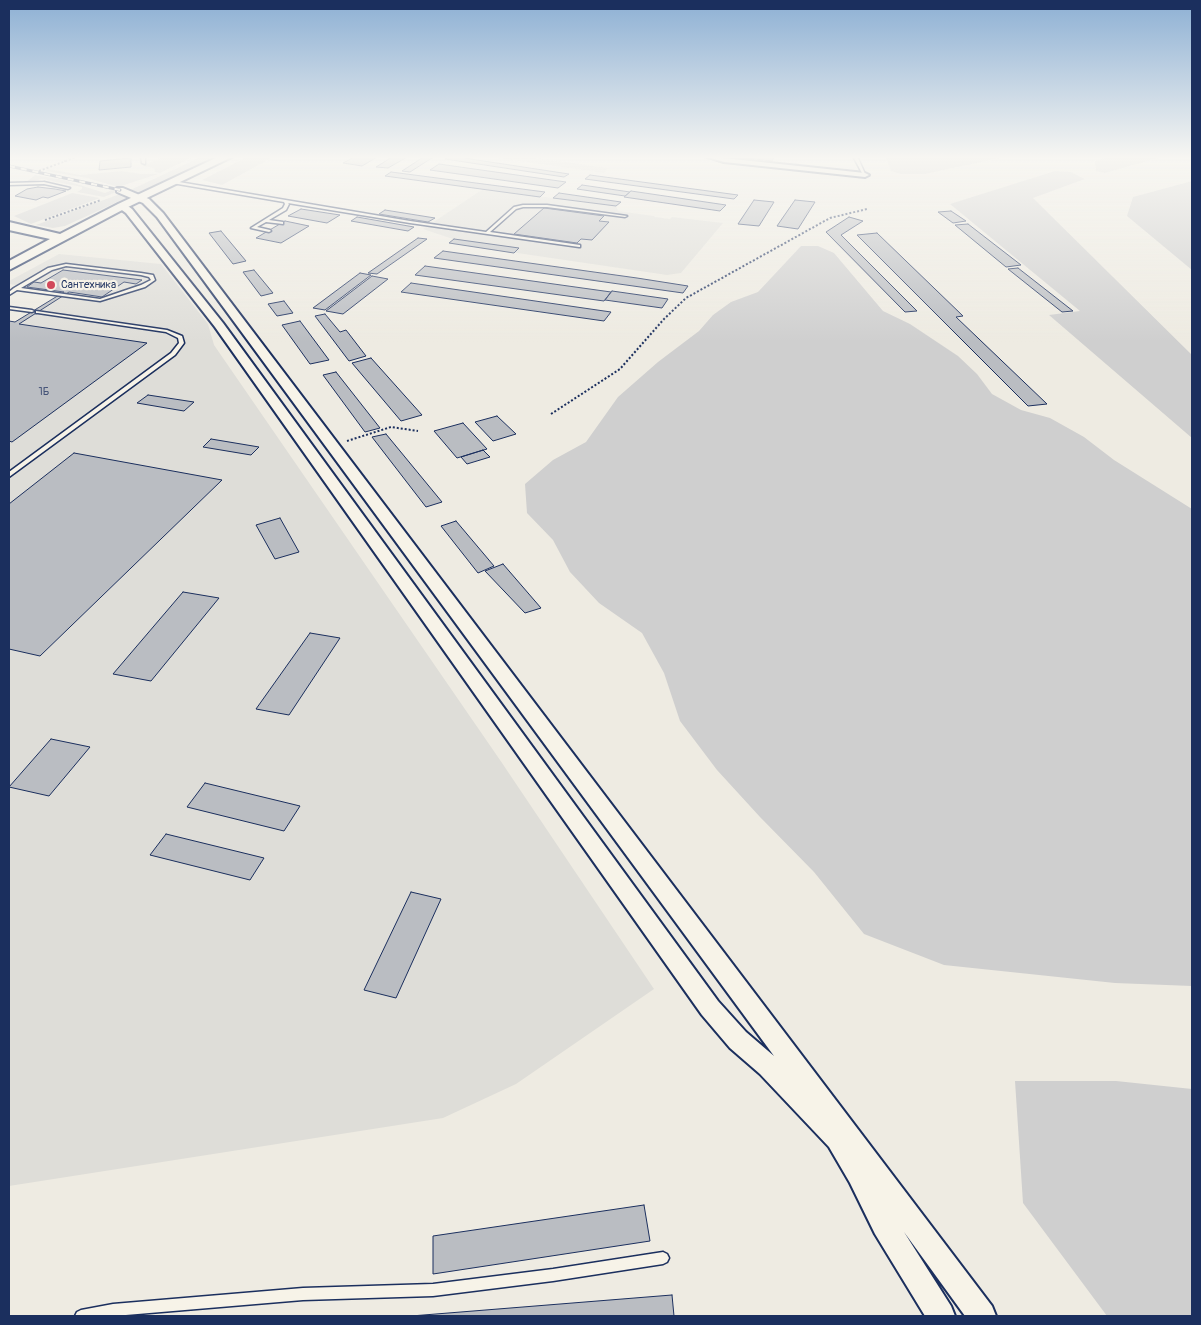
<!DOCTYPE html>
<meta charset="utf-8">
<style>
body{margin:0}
#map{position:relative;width:1201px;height:1325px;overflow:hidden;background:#eeebe2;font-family:Pangolin,sans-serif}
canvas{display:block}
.frame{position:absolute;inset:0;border:10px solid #1b2f5e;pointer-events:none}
</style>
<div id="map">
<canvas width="1201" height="1325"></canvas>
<div class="frame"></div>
</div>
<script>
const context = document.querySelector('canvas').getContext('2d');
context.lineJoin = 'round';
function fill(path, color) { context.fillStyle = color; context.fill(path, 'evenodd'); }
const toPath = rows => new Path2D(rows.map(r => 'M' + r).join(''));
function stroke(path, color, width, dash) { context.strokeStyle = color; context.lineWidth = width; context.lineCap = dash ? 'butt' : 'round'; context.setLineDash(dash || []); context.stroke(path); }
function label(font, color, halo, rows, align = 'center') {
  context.font = font + ' Pangolin,sans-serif'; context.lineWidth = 4.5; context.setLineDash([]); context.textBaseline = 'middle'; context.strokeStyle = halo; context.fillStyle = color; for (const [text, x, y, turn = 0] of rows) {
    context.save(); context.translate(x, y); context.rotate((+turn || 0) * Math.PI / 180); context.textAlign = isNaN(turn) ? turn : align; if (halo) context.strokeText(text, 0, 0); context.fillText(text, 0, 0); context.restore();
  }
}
fill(toPath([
 [484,156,519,156,609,168,604,173],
 [483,189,616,206,618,211,654,216,655,217,670,219,672,217,723,223,681,273,667,275,449,243,453,239,423,229],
 [59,254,161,264,208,324,214,345,500,760,654,989,516,1084,443,1118,9,1186,9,321,15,322,63,292,9,284,9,281]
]), '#deddd8');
fill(toPath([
 [165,156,195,156,160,173,155,172,154,168,142,166],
 [203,156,218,156,65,226,53,228,36,225,128,191],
 [249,156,275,156,222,185,202,180],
 [886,156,1009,156,925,174,901,174,891,171],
 [1111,156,1165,156,1105,173,1096,171,1095,161],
 [49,169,80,175,122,171,141,174,158,174,118,187,87,178,45,171],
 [1055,171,1071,172,1085,179,1033,198,1192,355,1192,438,1049,315,1080,311,950,204],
 [35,175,64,180,105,193,112,190,116,192,104,197,77,192,82,189,82,187,56,182,43,179,26,182],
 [1192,181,1192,270,1127,216,1133,197],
 [72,193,100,198,31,224,14,216],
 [801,246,818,246,834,253,883,311,910,324,958,356,977,374,992,394,1021,410,1050,418,1084,437,1114,460,1192,509,1192,986,1115,983,944,965,864,934,814,872,760,817,717,770,680,721,664,673,642,633,599,603,570,572,553,540,527,513,525,484,553,460,586,442,618,397,658,362,699,331,713,315,731,302,758,292],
 [1015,1081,1116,1081,1192,1089,1192,1316,1107,1316,1023,1203]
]), '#cfcfcf');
const building = toPath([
 [356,156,379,156,362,166,343,163,356,156],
 [394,156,409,156,388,168,376,167,394,156],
 [425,156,435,156,410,172,402,171,425,156],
 [451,156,569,174,564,177,445,159,451,156],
 [731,156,775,156,772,161,731,156],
 [131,158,131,167,99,170,100,161,131,158],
 [439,164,566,182,558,188,430,170,439,164],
 [391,172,545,192,540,197,385,176,391,172],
 [590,175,738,195,734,199,585,179,590,175],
 [582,185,630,192,625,196,577,189,582,185],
 [38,187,55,189,66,191,48,198,43,197,36,200,15,196,27,189,38,187],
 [631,191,726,205,720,211,624,197,631,191],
 [559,193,621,202,616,206,553,198,559,193],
 [754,200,774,202,759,226,738,224,754,200],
 [795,200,815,202,798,229,777,226,795,200],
 [544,208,604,216,599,221,609,222,592,240,581,239,577,243,514,234,544,208],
 [301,209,340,215,327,223,288,216,301,209],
 [385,210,435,218,428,222,379,214,385,210],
 [951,211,966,221,953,223,938,212,951,211],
 [357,217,414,227,408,231,351,221,357,217],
 [849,217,863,221,841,235,917,311,905,312,826,232,849,217],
 [285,221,309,226,281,243,256,238,285,221],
 [968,224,1021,265,1006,267,955,225,968,224],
 [221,231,246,261,233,264,209,233,221,231],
 [877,233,963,316,956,317,1047,404,1028,406,857,235,877,233],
 [418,238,427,239,377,274,368,273,418,238],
 [454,239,519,248,514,253,449,243,454,239],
 [443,251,637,278,688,286,683,293,434,258,443,251],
 [425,266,611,292,604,301,415,275,425,266],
 [1018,268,1073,311,1062,312,1008,269,1018,268],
 [63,270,142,280,136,284,124,282,102,297,69,292,19,324,147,343,12,442,9,441,9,321,15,322,64,292,27,287,34,282,41,283,63,270],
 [254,270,273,293,261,296,243,272,254,270],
 [360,273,371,275,325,310,313,308,360,273],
 [372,276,388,279,343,314,326,311,372,276],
 [411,283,611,312,604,321,401,292,411,283],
 [612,291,668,299,662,308,605,300,612,291],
 [284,301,293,313,277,316,268,304,284,301],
 [325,314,340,332,346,330,366,356,349,361,315,316,325,314],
 [300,321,329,360,310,364,282,325,300,321],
 [371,358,422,415,401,421,352,363,371,358],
 [336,372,380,428,365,432,323,375,336,372],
 [148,395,194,402,184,411,137,403,148,395],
 [497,416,516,434,493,441,475,422,497,416],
 [463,423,487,449,457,458,434,431,463,423],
 [386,434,442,502,426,507,372,437,386,434],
 [211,439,259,447,251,455,203,447,211,439],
 [483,450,490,457,467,464,461,457,483,450],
 [74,453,222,480,40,656,9,649,9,504,74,453],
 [280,518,299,552,275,559,256,525,280,518],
 [456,521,494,566,478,573,441,526,456,521],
 [503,564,541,608,525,613,485,571,503,564],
 [183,592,219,598,151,681,113,674,183,592],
 [310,633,340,638,289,715,256,709,310,633],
 [51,739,90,747,49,796,9,787,51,739],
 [205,783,300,806,284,831,187,807,205,783],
 [166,834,264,858,250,880,150,855,166,834],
 [411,892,441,899,396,998,364,990,411,892],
 [644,1205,650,1241,433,1274,433,1236,644,1205],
 [672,1295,674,1316,411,1316,672,1295]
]);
fill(building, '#babdc2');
stroke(building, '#1b2f5e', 1);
const lane = toPath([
 [141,156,145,156,145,164,142,163,141,156],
 [853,156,857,156,866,176,863,175,853,156],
 [173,181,410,221,486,232,514,207,523,205,547,205,627,216,625,217,547,207,523,207,516,209,490,232,580,245,580,247,579,247,410,223,288,203,289,204,286,210,269,220,283,222,283,224,266,222,257,227,270,230,271,231,269,232,251,228,283,208,285,204,284,202,172,183,173,181],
 [44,182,70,188,68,189,44,184,9,185,9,183,44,182],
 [66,264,141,273,153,275,155,280,145,287,100,301,17,290,9,295,9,292,14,288,48,268,66,264],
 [66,266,141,275,149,277,151,280,141,285,100,299,21,288,52,270,66,266],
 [9,307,32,310,34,311,32,312,9,309,9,307],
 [36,311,167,330,182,336,184,343,175,355,9,477,9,472,171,353,179,343,178,338,166,332,38,313,36,313,36,311],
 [663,1252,667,1254,669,1258,667,1262,663,1264,553,1281,433,1296,303,1300,114,1316,75,1316,77,1312,81,1310,113,1304,303,1288,433,1284,553,1269,663,1252]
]);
const street = toPath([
 [704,156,865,173,869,175,865,177,724,162,704,156],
 [117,188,123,188,149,199,163,213,992,1306,996,1316,965,1316,904,1232,951,1306,955,1316,925,1316,875,1234,850,1183,829,1147,760,1074,730,1048,702,1015,215,327,126,213,119,208,119,204,125,204,132,209,223,323,718,1001,746,1032,774,1056,157,217,143,203,117,192,117,188]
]);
const secondary = toPath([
 [220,156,234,156,126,208,9,270,9,261,50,239,9,230,9,222,60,234,118,204,220,156]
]);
stroke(lane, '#1b2f5e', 3);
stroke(street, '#1b2f5e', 4);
stroke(secondary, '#1b2f5e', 4);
stroke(toPath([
 [65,156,65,162],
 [39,171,79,156],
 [45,220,101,200],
 [551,414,620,369,664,319,686,298,830,218,867,209],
 [347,441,391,427,418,431]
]), '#1b2f5e', 2, [2, 2]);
fill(lane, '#f7f3e8');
fill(street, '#f7f3e8');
fill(secondary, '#f7f3e8');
const rail = toPath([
 [9,166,120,190]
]);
stroke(rail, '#1b2f5e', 3);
stroke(rail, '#f7f3e8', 2, [6]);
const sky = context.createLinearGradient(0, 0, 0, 342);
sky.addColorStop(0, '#8db0d4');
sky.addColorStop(0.46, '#f7f6f2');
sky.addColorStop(1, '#f7f6f200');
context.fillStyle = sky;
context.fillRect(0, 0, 1201, 342);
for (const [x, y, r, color] of [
 [51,285,5,"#d1495b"]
]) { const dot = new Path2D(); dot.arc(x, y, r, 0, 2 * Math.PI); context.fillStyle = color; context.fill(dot); stroke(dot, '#f7f3e8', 2); }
label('11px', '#1b2f5e', '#f7f3e8', [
 ["Сантехника",61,285]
], 'left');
label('11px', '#435277', null, [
 ["1Б",44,392]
]);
</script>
